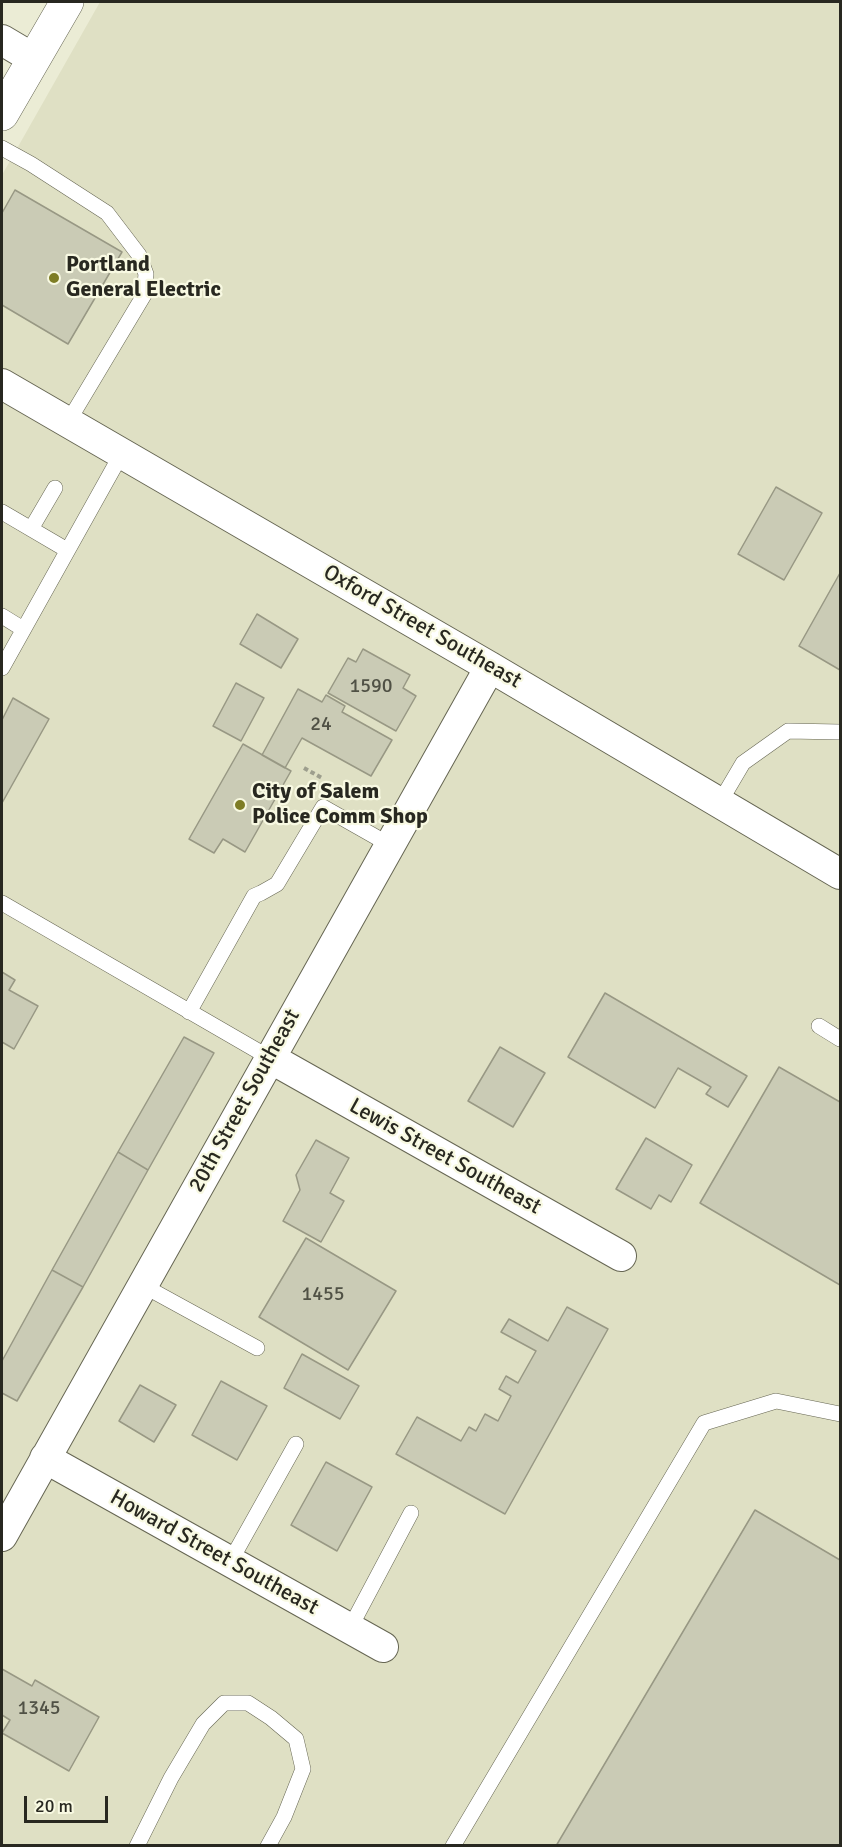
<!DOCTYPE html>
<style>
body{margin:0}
#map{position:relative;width:842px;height:1847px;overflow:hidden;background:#ebecd5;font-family:Signika,sans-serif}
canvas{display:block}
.frame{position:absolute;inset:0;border:3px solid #282820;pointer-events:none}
.scale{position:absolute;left:24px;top:1796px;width:84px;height:27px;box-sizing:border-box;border:3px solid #282820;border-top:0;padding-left:8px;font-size:18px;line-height:21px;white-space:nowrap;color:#282820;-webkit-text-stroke:4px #f8f9e2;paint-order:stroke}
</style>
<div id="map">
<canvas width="842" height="1847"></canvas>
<div class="frame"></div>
<div class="scale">20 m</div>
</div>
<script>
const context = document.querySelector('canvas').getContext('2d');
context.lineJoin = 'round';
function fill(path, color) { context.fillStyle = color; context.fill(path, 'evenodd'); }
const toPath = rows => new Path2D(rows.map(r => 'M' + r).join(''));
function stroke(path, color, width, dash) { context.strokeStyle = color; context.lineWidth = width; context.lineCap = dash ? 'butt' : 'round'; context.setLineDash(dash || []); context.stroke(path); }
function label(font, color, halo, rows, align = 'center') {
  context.font = font + ' Signika,sans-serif'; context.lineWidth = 4.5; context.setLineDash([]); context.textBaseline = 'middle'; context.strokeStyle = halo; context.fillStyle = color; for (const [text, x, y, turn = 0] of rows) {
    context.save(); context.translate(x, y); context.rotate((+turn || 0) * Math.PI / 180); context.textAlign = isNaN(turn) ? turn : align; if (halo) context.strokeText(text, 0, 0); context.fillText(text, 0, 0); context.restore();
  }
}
fill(toPath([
 [100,2,840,2,840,1845,2,1845,2,175]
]), '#dfe0c4');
const building = toPath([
 [15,190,122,252,68,344,2,305,2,213,15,190],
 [776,487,822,513,784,580,738,554,776,487],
 [840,573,840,670,799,646,840,573],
 [257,614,298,639,281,668,240,644,257,614],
 [363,649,410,675,403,688,416,696,396,731,328,693,348,658,356,662,363,649],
 [236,683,264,698,241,741,213,726,236,683],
 [298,689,322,702,326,695,345,706,342,712,392,740,371,776,302,738,285,768,262,755,298,689],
 [13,698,49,719,2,803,2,720,13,698],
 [243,744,291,771,245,852,223,839,214,853,189,839,243,744],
 [2,972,15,980,9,990,38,1006,14,1049,2,1042,2,972],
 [605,993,747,1076,728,1107,706,1094,711,1087,678,1068,655,1108,568,1057,605,993],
 [184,1037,214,1053,148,1170,118,1152,184,1037],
 [500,1047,545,1073,513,1127,468,1101,500,1047],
 [779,1067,840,1102,840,1285,700,1203,779,1067],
 [646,1138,692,1165,671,1202,659,1195,651,1209,616,1189,646,1138],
 [316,1140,349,1158,330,1193,344,1201,321,1242,283,1221,300,1190,296,1175,316,1140],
 [118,1152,148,1170,83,1287,52,1270,118,1152],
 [306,1238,396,1291,348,1370,259,1317,306,1238],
 [52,1270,83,1287,17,1401,2,1393,2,1361,52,1270],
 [567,1307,608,1329,505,1514,396,1454,417,1417,461,1441,469,1427,476,1431,485,1414,498,1421,511,1396,499,1389,506,1376,518,1383,536,1351,501,1332,509,1319,548,1341,567,1307],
 [302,1354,359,1386,340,1419,284,1388,302,1354],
 [221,1381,267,1406,237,1460,192,1435,221,1381],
 [140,1385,176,1405,154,1442,119,1421,140,1385],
 [326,1462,372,1487,337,1551,291,1525,326,1462],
 [755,1510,840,1560,840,1846,556,1846,755,1510],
 [2,1669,32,1686,35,1680,99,1717,69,1771,2,1733,10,1720,2,1715,2,1669]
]);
fill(building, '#cacbb5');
stroke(building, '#989884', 1.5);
const service = toPath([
 [2,148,31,164,107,213,139,255,146,274,144,295,68,422],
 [2,512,67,550],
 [31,529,55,488],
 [2,616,23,629],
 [2,668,122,453],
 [720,802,743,763,788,731,840,732],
 [2,903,270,1058],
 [189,1012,254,896,261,893,277,884,323,807,390,845],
 [819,1026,840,1039],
 [142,1285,257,1348],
 [230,1562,296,1444],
 [350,1628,411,1513],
 [137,1846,171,1778,203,1724,224,1703,248,1703,271,1718,296,1739,303,1769,284,1817,268,1846],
 [453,1846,704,1423,776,1401,840,1414]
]);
const minor = toPath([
 [2,40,34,59],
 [2,384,490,667,840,874],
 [270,1058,621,1256],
 [45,1458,383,1647],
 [2,1536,490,667]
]);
const tertiary = toPath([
 [2,114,67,2]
]);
stroke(service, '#666653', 16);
stroke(minor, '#666653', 32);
stroke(tertiary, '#666653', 34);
stroke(toPath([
 [304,768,322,778]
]), '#9d9e8d', 4, [4.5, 3]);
stroke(service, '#fff', 15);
stroke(minor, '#fff', 30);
stroke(tertiary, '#fff', 33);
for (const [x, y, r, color] of [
 [54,278,6,"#7e7d25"],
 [240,805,6,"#7e7d25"]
]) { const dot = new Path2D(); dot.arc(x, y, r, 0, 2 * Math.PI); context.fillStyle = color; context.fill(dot); stroke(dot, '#f8f9e2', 2); }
label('20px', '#505145', null, [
 ["1590",371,687],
 ["24",321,725],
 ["1455",323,1295],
 ["1345",39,1709]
]);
label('bold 22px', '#282820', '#f8f9e2', [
 ["Portland",66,265],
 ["General Electric",66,290],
 ["City of Salem",252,792],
 ["Police Comm Shop",252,817]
], 'left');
label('22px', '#282820', '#f8f9e2', [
 ["Oxford Street Southeast",422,627,30],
 ["20th Street Southeast",245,1101,-61],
 ["Lewis Street Southeast",445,1157,29],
 ["Howard Street Southeast",214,1553,29]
]);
</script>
